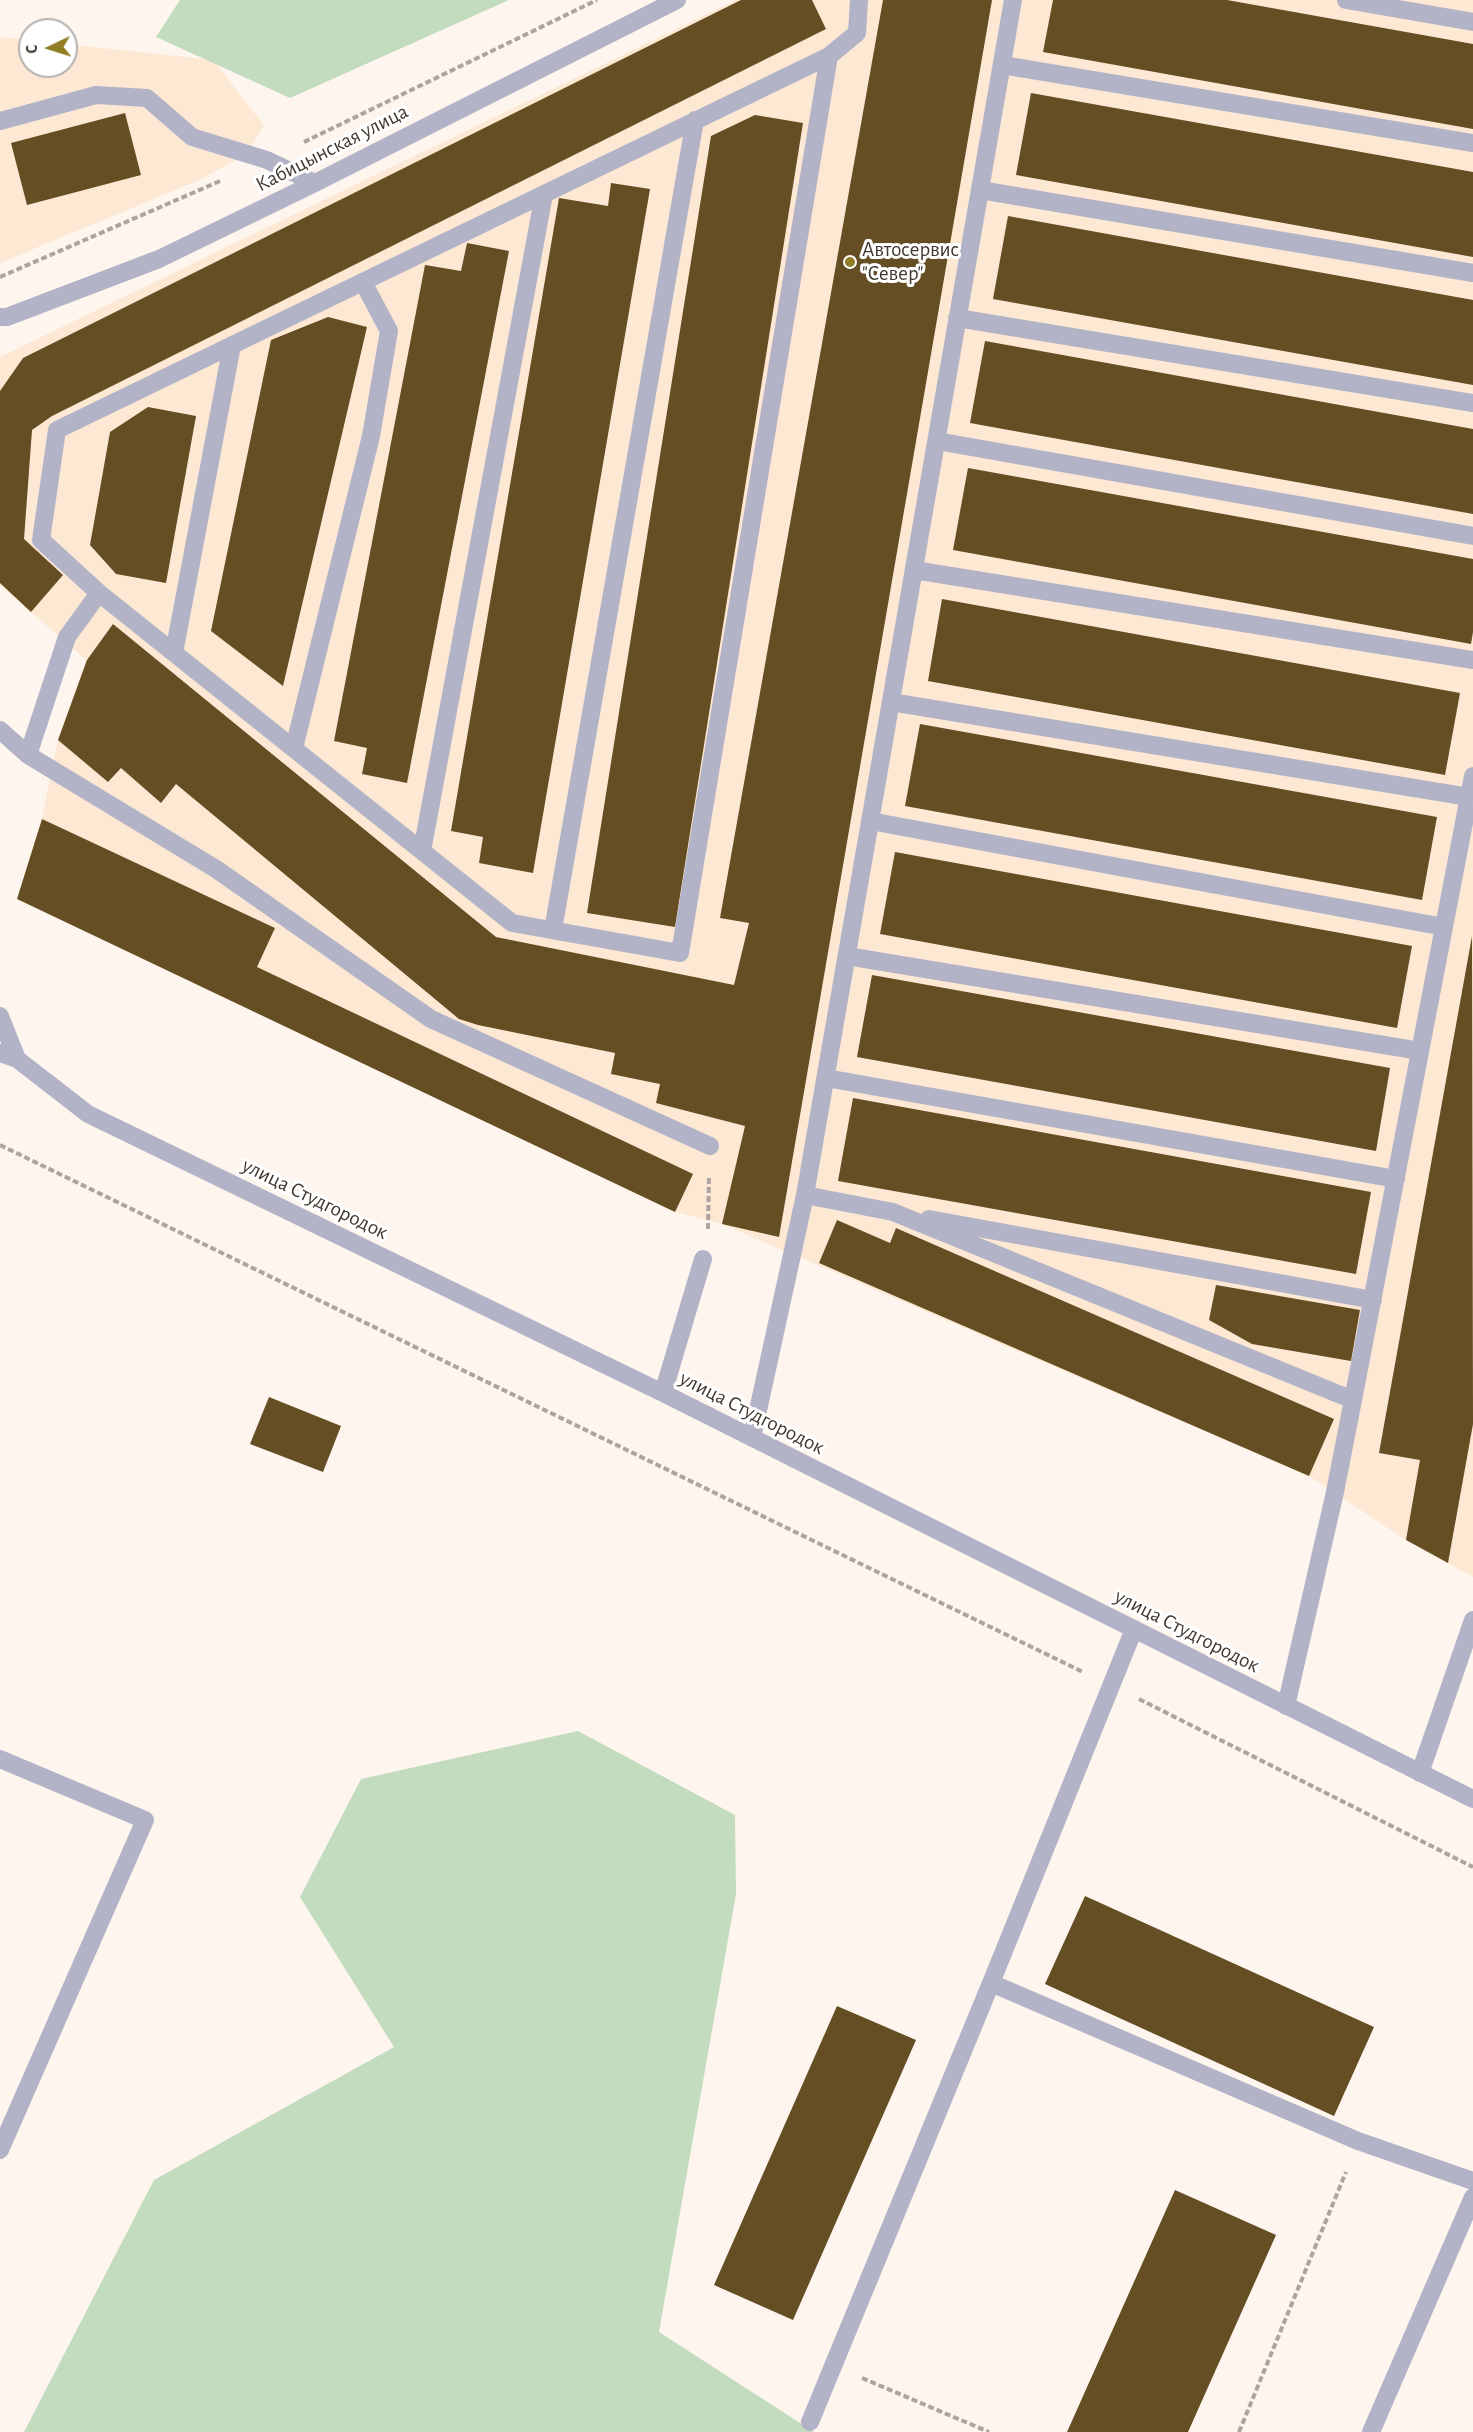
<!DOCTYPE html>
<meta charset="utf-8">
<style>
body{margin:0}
#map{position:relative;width:1473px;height:2432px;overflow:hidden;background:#fef6ee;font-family:"Alegreya Sans",sans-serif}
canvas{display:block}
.north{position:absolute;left:18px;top:18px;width:60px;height:60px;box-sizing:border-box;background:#fff;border:2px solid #b3b0ad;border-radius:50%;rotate:266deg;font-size:16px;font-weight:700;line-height:24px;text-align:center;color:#413931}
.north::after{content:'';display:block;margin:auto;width:21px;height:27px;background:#917d23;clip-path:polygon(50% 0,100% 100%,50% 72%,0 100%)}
</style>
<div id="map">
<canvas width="1473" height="2432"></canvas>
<div class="north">С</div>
</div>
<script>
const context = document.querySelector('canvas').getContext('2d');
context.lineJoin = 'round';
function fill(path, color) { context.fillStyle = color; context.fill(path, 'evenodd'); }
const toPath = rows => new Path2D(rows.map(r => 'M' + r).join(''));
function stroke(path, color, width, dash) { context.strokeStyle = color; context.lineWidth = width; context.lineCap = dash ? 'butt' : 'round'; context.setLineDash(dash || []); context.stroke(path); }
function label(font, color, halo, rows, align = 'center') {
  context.font = font + ' "Alegreya Sans",sans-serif'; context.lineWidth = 6; context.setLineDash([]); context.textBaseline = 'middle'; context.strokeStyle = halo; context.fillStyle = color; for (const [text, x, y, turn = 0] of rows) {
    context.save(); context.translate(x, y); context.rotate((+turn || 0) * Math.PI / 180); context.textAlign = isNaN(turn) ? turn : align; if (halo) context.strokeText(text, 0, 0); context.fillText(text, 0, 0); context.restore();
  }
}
fill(toPath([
 [736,0,1473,0,1473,1577,1406,1540,1309,1476,722,1224,675,1212,17,899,42,819,58,740,86,660,0,585,0,357],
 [0,37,30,40,30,66,66,66,66,44,213,60,264,125,246,155,197,181,0,263]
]), '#fce8d3');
fill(toPath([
 [180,0,509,0,290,98,156,37],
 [578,1731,735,1815,736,1894,659,2332,814,2432,24,2432,154,2180,394,2047,300,1897,361,1779]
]), '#c3dbbe');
fill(toPath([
 [741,0,812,0,826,29,52,416,32,430,24,539,63,575,31,612,0,583,0,391,23,358],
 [883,0,992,0,779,1237,722,1224,745,1126,656,1103,660,1084,611,1074,615,1053,478,1025,459,1019,176,784,161,803,121,768,108,782,58,740,87,660,113,624,496,937,734,985,749,923,720,918],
 [1053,0,1227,0,1473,44,1473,129,1043,52],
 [1031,93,1473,172,1473,257,1016,175],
 [125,113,141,175,27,205,11,143],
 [755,115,803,123,675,927,587,913,711,136],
 [611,183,650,189,533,873,479,863,483,837,451,831,559,198,608,206],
 [1008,216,1473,300,1473,385,993,299],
 [467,243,509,251,407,783,362,774,367,748,334,741,425,265,461,271],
 [328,317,367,327,283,686,211,631,271,340],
 [985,341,1473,429,1473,514,970,423],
 [148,407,196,416,166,583,116,574,90,545,110,432],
 [968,468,1473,559,1473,632,1471,644,953,550],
 [942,599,1460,693,1445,775,928,681],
 [920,724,1437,817,1422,900,905,806],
 [42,819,275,928,257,967,693,1174,675,1212,17,899],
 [895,852,1412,946,1397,1028,880,934],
 [1472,936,1473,1424,1448,1563,1406,1540,1420,1460,1379,1453],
 [872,975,1390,1068,1376,1151,857,1057],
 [853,1098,1371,1192,1356,1274,838,1181],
 [837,1220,890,1243,896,1228,1334,1419,1309,1476,819,1263],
 [1216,1285,1360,1310,1351,1361,1252,1344,1209,1320],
 [269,1397,341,1426,323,1472,250,1444],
 [1085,1896,1374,2027,1334,2116,1045,1984],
 [837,2006,916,2040,793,2320,714,2285],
 [1175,2190,1276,2235,1188,2432,1067,2432]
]), '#654d24');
stroke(toPath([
 [304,142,597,0],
 [0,277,220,181],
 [0,1145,1083,1672],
 [708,1229,709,1177],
 [1139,1699,1473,1867],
 [862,2378,989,2432],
 [1239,2432,1346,2172]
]), '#ada59d', 4, [6, 3]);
stroke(toPath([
 [1346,0,1473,22],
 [829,56,857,33,859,0],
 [1002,65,1473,143],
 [0,121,96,95,147,98,192,137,267,160,315,183],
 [980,190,1473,273],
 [0,317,7,317,159,259,315,183,677,0],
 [957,318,1473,403],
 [937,441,1473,536],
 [914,570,1473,660],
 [174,653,232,345],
 [891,702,1469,797],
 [0,730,28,755,216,869,431,1019,710,1146],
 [294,748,371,436,389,331,363,282],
 [28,755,67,637,99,593,512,923,680,953,829,56,57,430,41,540,99,593],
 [870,821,1444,927],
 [422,851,544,194],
 [553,930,695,120],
 [847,956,1420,1051],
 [0,1016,17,1059],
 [0,1053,17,1059,88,1114,663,1393,1473,1799],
 [826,1078,1396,1179],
 [805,1195,1013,0],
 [929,1219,1373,1300],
 [663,1393,703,1259],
 [1353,1400,1473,776],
 [752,1438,805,1195,893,1212,1353,1400,1335,1492,1286,1706],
 [0,1759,145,1820,0,2150],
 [1420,1773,1473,1620],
 [991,1983,1134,1629],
 [810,2422,991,1983,1358,2141,1473,2181],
 [1371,2432,1473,2197]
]), '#b3b3c8', 18);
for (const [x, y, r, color] of [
 [850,262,6,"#917d23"]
]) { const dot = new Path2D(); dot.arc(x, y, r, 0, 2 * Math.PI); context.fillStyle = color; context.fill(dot); stroke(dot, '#fff', 2); }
label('21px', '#413931', '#fff', [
 ["Кабицынская улица",332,148,-27],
 ["улица Студгородок",315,1199,26],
 ["улица Студгородок",752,1413,27],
 ["улица Студгородок",1187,1631,27]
]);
label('21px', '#413931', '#fff', [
 ["Автосервис",862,250],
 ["\"Север\"",862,274]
], 'left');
</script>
